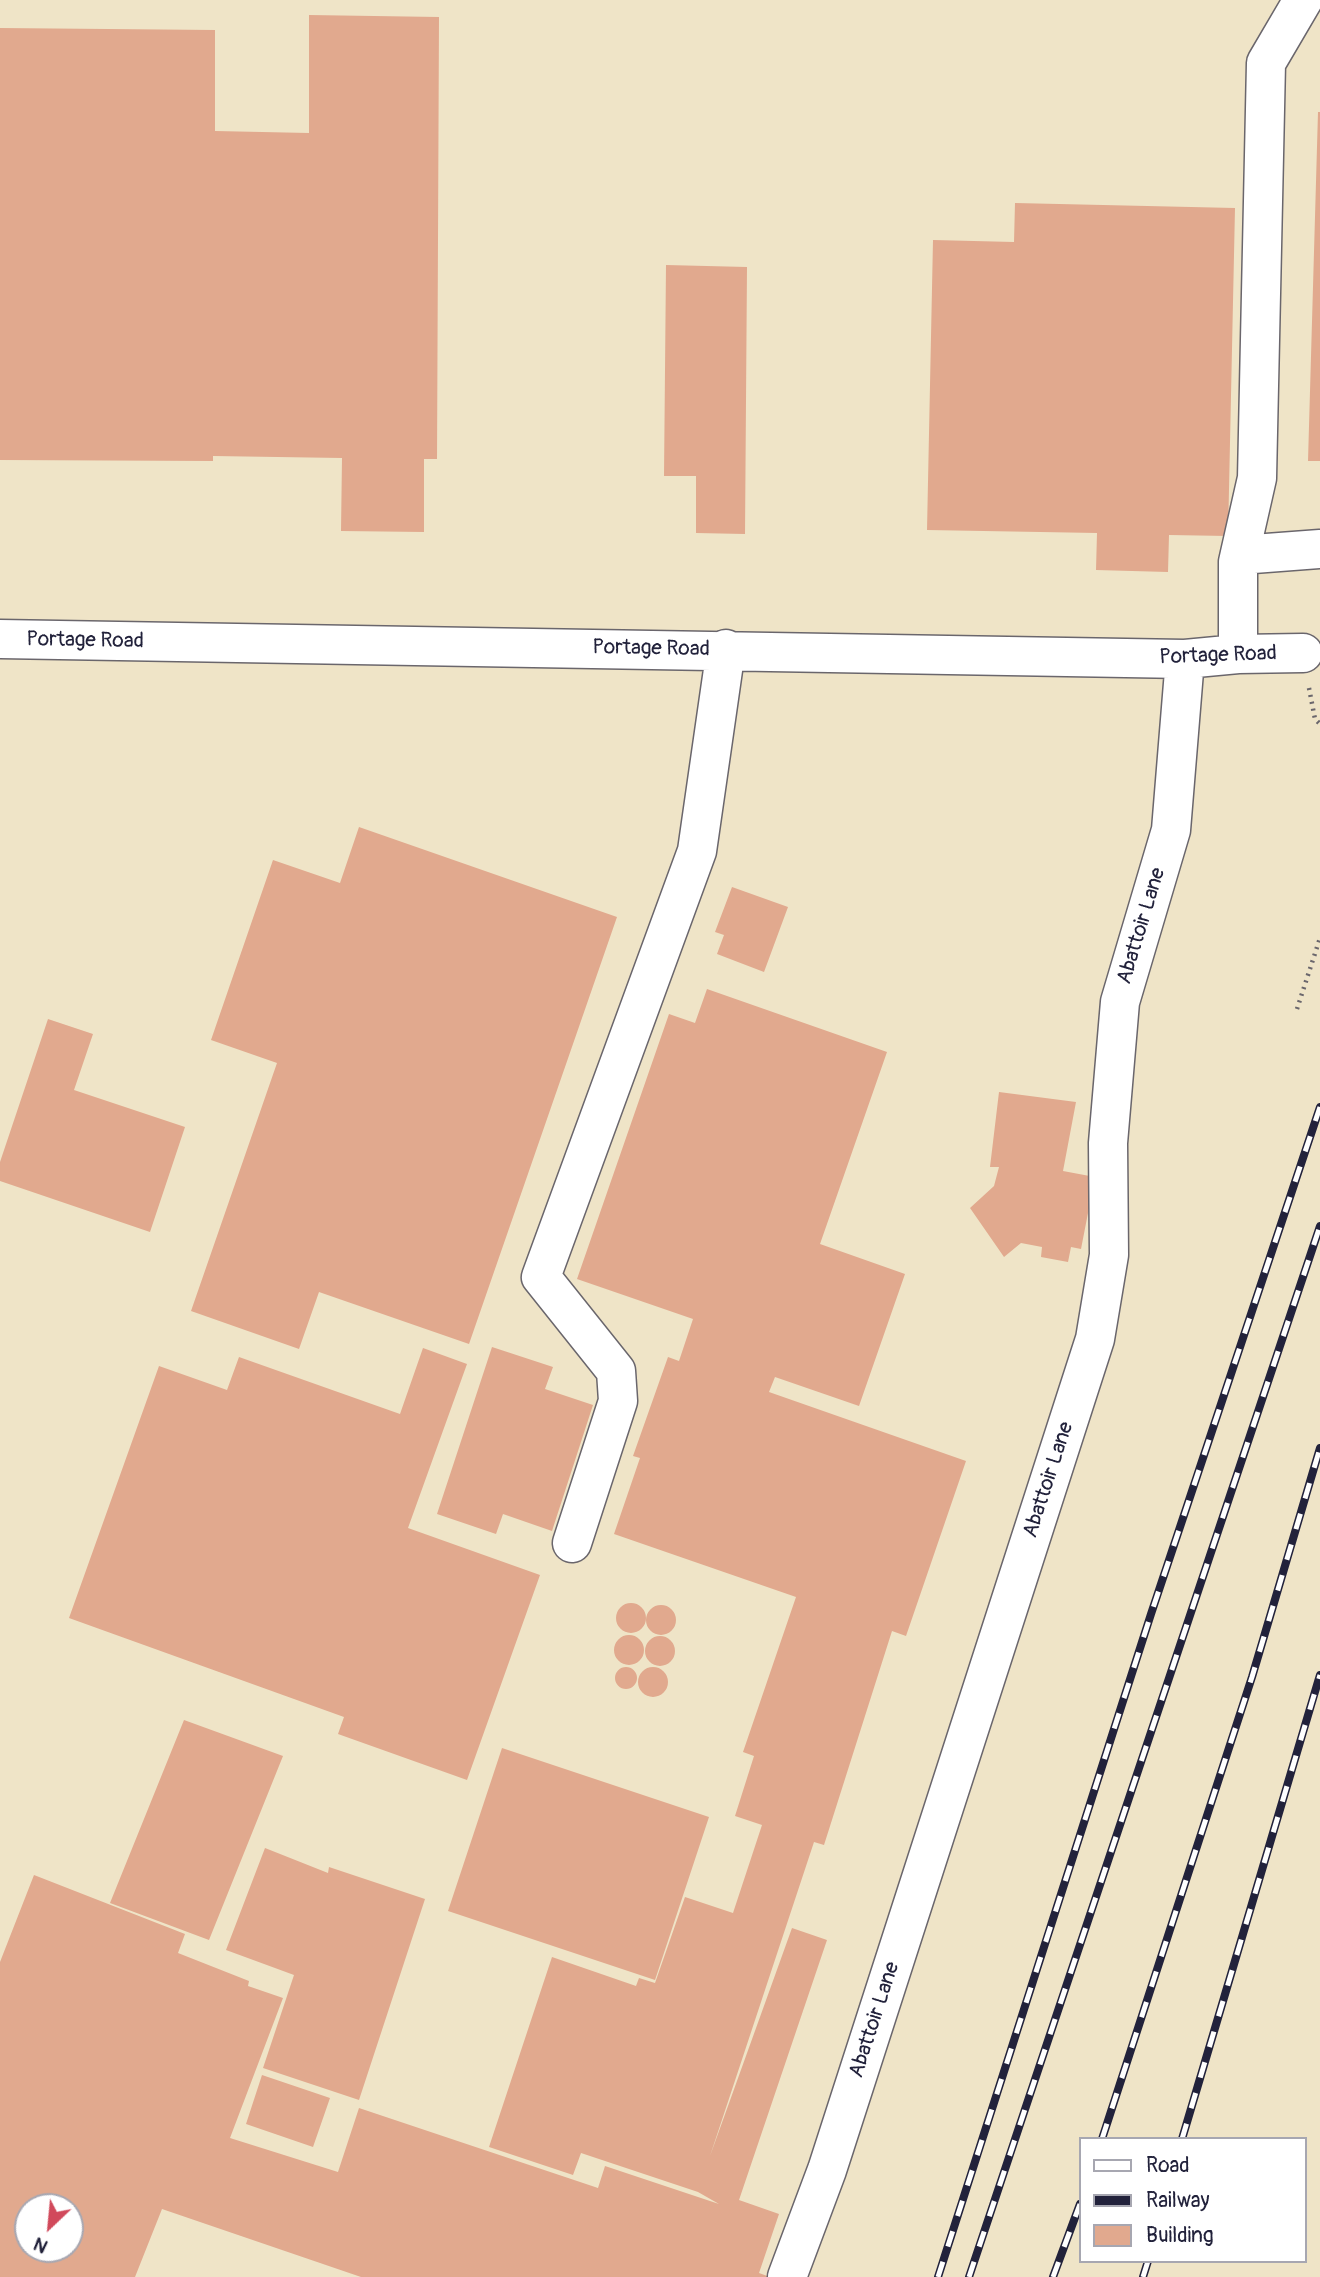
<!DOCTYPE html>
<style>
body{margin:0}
#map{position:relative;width:1320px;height:2277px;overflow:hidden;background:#efe4c7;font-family:Pangolin,sans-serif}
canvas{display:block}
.legend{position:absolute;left:1079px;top:2137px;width:228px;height:126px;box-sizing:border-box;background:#fff;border:2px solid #a7a7b1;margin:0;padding:9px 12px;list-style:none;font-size:21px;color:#22223b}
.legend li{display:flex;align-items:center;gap:14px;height:35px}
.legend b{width:35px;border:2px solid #a7a7b1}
.north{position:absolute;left:14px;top:2193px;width:70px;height:70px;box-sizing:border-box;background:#fff;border:2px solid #a7a7b1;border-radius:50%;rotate:206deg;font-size:19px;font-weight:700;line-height:28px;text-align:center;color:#22223b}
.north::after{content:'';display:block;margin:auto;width:24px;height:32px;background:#d1495b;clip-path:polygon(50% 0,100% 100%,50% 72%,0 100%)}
</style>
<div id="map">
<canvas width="1320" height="2277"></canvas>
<ul class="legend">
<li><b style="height:9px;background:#fff"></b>Road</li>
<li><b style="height:9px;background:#22223b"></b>Railway</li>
<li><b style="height:19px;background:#e1a98e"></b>Building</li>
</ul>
<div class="north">N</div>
</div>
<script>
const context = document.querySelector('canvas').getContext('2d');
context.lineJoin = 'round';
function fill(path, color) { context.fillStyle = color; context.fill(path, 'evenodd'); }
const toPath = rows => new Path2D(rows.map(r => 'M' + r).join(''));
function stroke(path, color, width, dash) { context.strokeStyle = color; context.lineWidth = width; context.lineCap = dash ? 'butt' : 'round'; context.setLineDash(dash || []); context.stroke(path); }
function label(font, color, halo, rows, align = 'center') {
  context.font = font + ' Pangolin,sans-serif'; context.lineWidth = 5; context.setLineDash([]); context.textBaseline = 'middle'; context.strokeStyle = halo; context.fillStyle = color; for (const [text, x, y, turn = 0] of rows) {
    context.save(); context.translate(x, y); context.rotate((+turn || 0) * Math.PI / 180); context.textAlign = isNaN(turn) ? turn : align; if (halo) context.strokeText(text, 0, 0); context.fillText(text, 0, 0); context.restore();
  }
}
fill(toPath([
 [309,15,439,17,437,459,424,459,424,532,341,531,342,458,213,456,213,461,0,460,0,28,215,30,215,131,309,133],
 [1318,112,1320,112,1320,461,1308,461],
 [1015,203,1235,208,1228,536,1169,535,1168,572,1096,570,1097,533,927,530,933,240,1014,242],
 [666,265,747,267,745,534,696,533,696,476,664,476],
 [359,827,617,917,469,1344,319,1292,299,1349,191,1311,277,1063,211,1040,273,860,340,883],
 [732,887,788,907,764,972,717,954,724,935,715,932],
 [707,989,887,1052,820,1244,905,1274,859,1406,775,1377,769,1392,966,1461,906,1636,892,1631,824,1845,814,1842,710,2156,792,1928,827,1940,739,2200,779,2214,759,2273,770,2277,361,2277,162,2209,135,2277,0,2277,0,1962,34,1875,185,1934,178,1953,249,1981,248,1986,283,1998,230,2138,338,2172,359,2108,598,2188,605,2166,719,2204,698,2192,581,2153,573,2175,489,2147,552,1957,636,1986,639,1978,655,1983,685,1897,733,1913,762,1825,735,1816,754,1756,743,1752,796,1597,614,1534,640,1458,633,1456,668,1357,679,1361,693,1319,577,1279,669,1014,695,1023],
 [28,2207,70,2207,70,2249,28,2249],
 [48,1019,93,1034,74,1090,185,1127,150,1232,0,1181,0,1162],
 [999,1092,1076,1102,1063,1171,1095,1177,1081,1249,1071,1247,1068,1262,1041,1257,1042,1247,1021,1243,1004,1257,970,1208,994,1186,999,1167,990,1167],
 [492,1347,553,1367,545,1389,593,1405,552,1531,503,1514,496,1534,437,1514],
 [423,1348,467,1364,408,1528,540,1575,467,1780,338,1734,344,1717,69,1618,159,1366,227,1390,239,1357,400,1414],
 '616 1618a15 15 0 1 1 30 0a15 15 0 1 1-30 0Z',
 '646 1620a15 15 0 1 1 30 0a15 15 0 1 1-30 0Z',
 '614 1650a15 15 0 1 1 30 0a15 15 0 1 1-30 0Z',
 '645 1651a15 15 0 1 1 30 0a15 15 0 1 1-30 0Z',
 '638 1682a15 15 0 1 1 30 0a15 15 0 1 1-30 0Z',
 '615 1678a11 11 0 1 1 22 0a11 11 0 1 1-22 0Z',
 [184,1720,283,1756,209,1940,110,1903],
 [502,1748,709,1817,655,1980,448,1911],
 [265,1848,328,1873,329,1867,425,1899,359,2100,263,2068,294,1975,226,1950],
 [262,2075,330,2098,313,2147,246,2124]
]), '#e1a98e');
const minor = toPath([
 [1240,555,1320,549],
 [0,639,1185,659,1238,654,1303,653],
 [1238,654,1238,562,1257,478,1266,63,1303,0],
 [572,1543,618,1401,616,1371,541,1277,697,851,726,649],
 [787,2277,827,2170,1095,1339,1109,1255,1108,1143,1120,1002,1171,830,1185,659]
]);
stroke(minor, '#6a666c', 41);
stroke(toPath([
 [1309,688,1315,719,1320,724],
 [1297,1009,1320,938]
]), '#6a666c', 4.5, [2, 5]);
stroke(minor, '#fff', 38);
const rail = toPath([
 [1102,2139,1252,1677,1320,1448],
 [1182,2139,1320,1675],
 [938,2277,1151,1614,1320,1107],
 [969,2277,1320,1226],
 [1053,2277,1080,2204],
 [1143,2277,1148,2261]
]);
stroke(rail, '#22223b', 8);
stroke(rail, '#fff', 5, [16]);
label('21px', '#22223b', '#fff', [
 ["Portage Road",85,641,1],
 ["Portage Road",651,649,1],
 ["Portage Road",1218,656,-2],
 ["Abattoir Lane",1142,926,-73],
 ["Abattoir Lane",1049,1480,-72],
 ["Abattoir Lane",875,2020,-72]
]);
</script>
